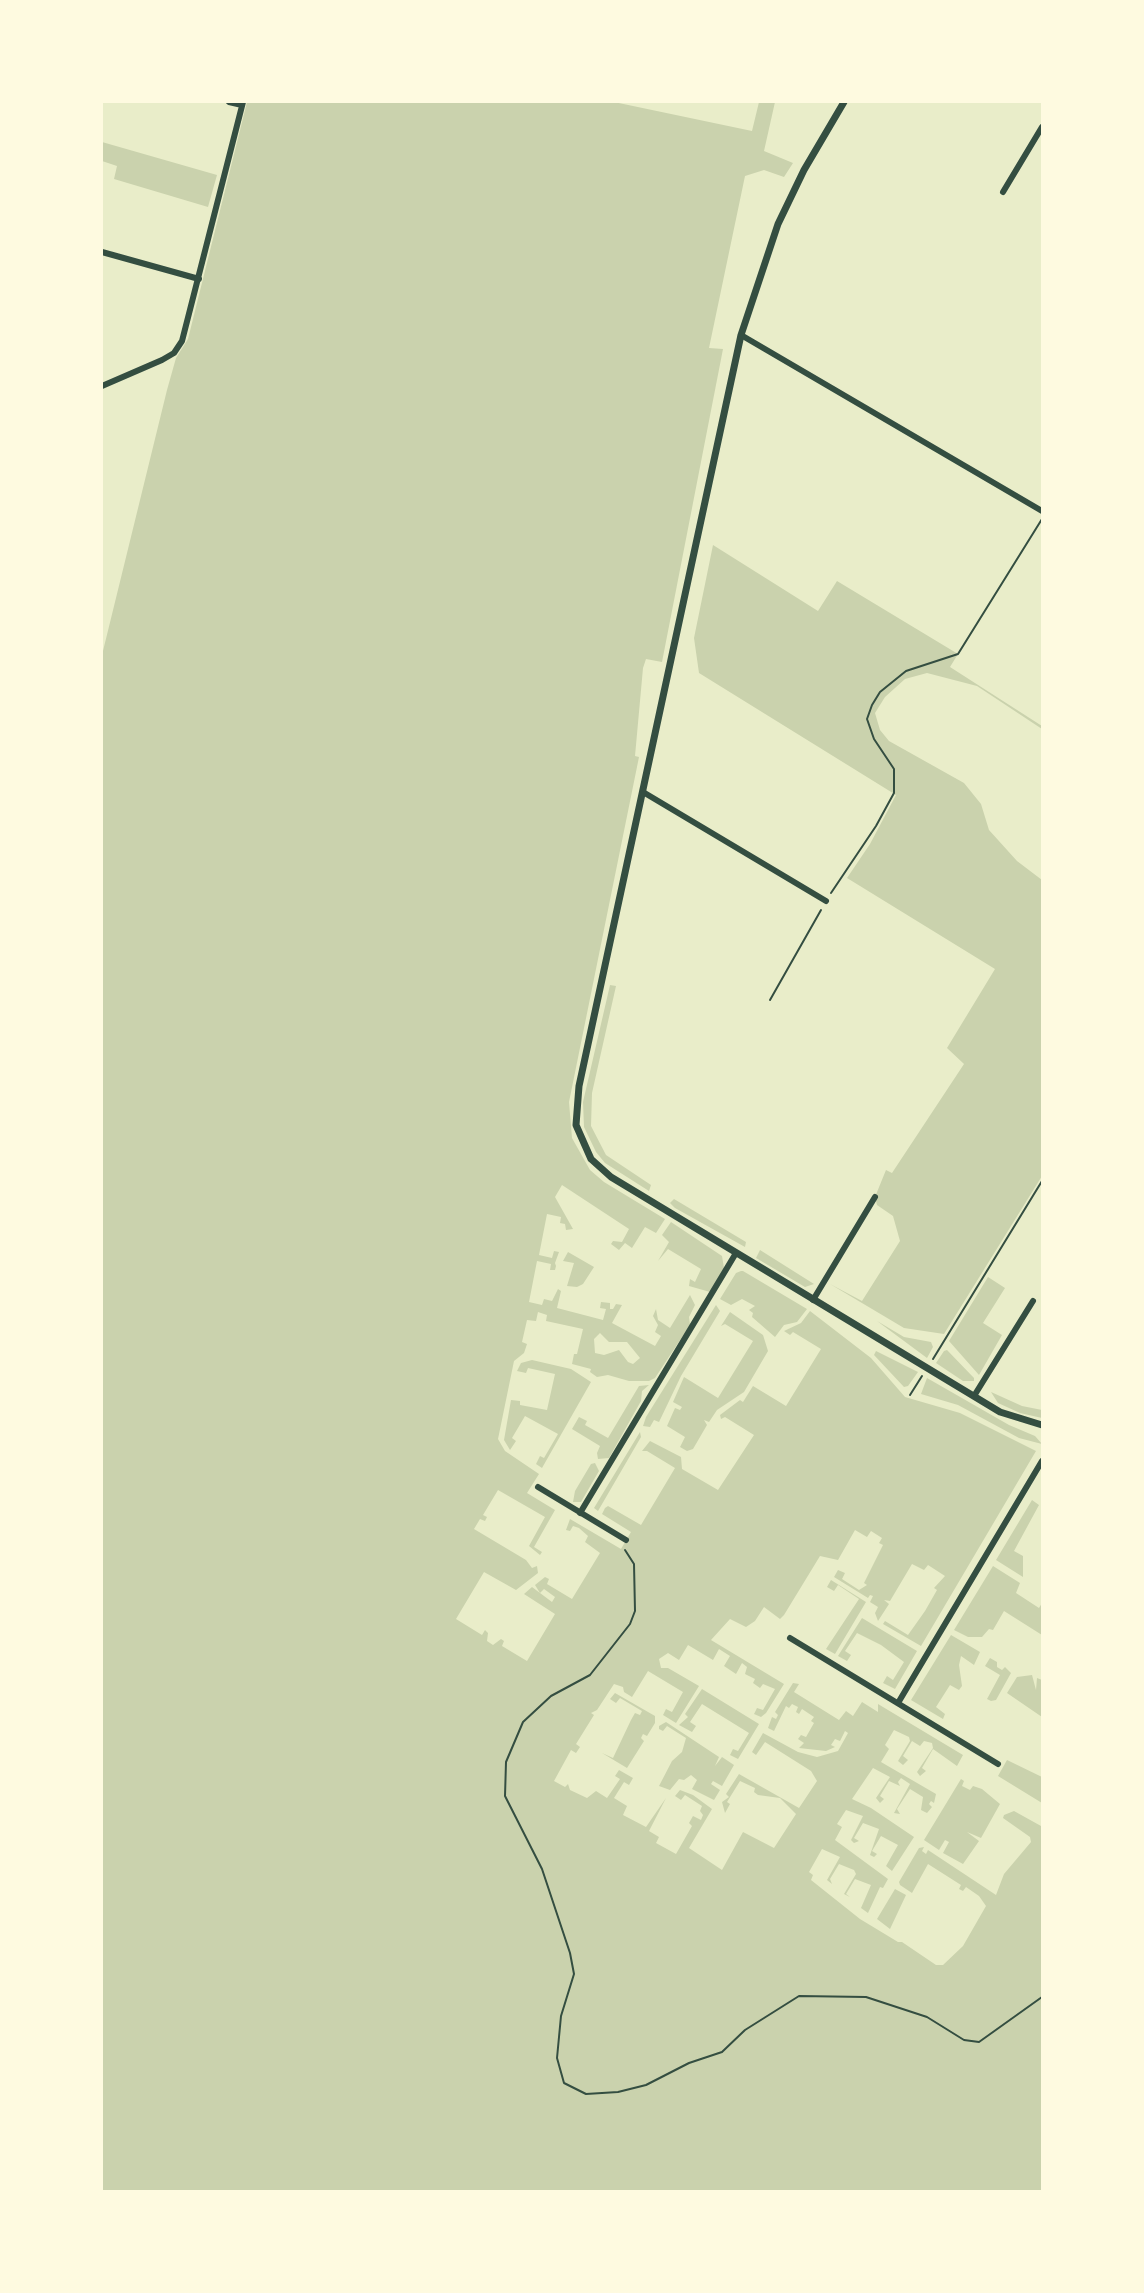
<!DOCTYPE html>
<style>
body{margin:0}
#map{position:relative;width:1144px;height:2293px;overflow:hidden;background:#e9edc9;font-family:Jost,sans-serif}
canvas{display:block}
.frame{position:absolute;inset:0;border:103px solid #fefae0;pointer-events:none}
</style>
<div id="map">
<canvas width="1144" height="2293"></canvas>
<div class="frame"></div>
</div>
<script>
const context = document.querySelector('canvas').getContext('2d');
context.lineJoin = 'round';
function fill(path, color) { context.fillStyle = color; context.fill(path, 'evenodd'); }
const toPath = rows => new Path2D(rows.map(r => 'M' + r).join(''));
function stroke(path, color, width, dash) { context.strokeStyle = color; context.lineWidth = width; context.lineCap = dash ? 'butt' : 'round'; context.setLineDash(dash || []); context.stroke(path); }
fill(toPath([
 [247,102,614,102,752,131,759,102,775,102,764,151,793,163,784,177,764,170,745,176,709,348,723,349,662,662,646,659,643,668,635,756,639,757,569,1102,572,1138,590,1170,604,1182,665,1219,656,1233,645,1227,632,1248,625,1243,619,1250,611,1244,613,1241,622,1242,629,1229,562,1185,555,1197,573,1229,566,1230,565,1224,560,1223,561,1217,547,1214,539,1255,552,1258,554,1251,559,1252,555,1263,556,1266,555,1270,550,1270,551,1264,537,1261,529,1302,542,1305,544,1299,552,1301,558,1289,561,1291,557,1308,603,1320,606,1309,600,1308,601,1302,610,1303,610,1309,613,1309,616,1304,622,1305,612,1323,655,1346,661,1336,655,1332,658,1325,653,1316,656,1309,658,1320,670,1328,690,1295,695,1305,689,1317,690,1325,655,1378,649,1381,629,1381,608,1375,597,1377,590,1372,591,1369,572,1364,574,1354,577,1354,583,1329,546,1321,547,1315,538,1312,536,1321,527,1320,522,1342,527,1344,524,1353,514,1361,498,1439,505,1451,539,1474,527,1493,555,1510,534,1547,542,1552,540,1555,529,1546,545,1517,498,1490,483,1515,487,1517,485,1521,480,1519,474,1529,526,1560,532,1568,537,1566,538,1573,516,1590,484,1572,456,1619,482,1635,485,1630,488,1633,487,1641,493,1645,501,1639,504,1641,502,1646,527,1661,555,1614,524,1594,532,1587,552,1602,555,1597,544,1589,540,1593,535,1585,545,1577,549,1579,547,1584,572,1599,600,1553,585,1542,588,1536,579,1528,573,1526,570,1531,566,1530,570,1519,621,1549,631,1532,602,1514,605,1508,608,1506,641,1525,675,1468,647,1451,642,1451,650,1441,681,1457,682,1469,718,1490,754,1435,725,1417,721,1419,720,1415,740,1400,743,1402,753,1386,786,1406,821,1349,793,1332,790,1335,784,1331,801,1323,810,1311,871,1358,905,1397,960,1413,1036,1451,921,1646,883,1624,885,1621,908,1635,925,1611,937,1590,934,1588,945,1576,928,1565,924,1570,912,1564,890,1601,884,1600,889,1604,878,1621,875,1613,878,1607,870,1602,873,1596,870,1595,868,1598,834,1577,838,1570,845,1573,842,1579,859,1590,867,1585,864,1583,883,1545,879,1543,882,1538,871,1531,867,1537,855,1530,838,1560,820,1556,784,1615,780,1619,764,1607,755,1621,746,1627,730,1619,711,1640,784,1684,766,1713,761,1717,754,1714,757,1708,763,1710,775,1689,763,1684,760,1688,753,1683,755,1679,745,1674,747,1667,742,1663,736,1674,724,1666,730,1656,719,1649,713,1660,688,1645,679,1660,668,1653,659,1659,661,1668,668,1668,699,1686,676,1723,663,1715,666,1709,672,1712,683,1692,648,1671,632,1697,624,1692,623,1687,614,1684,597,1710,591,1713,594,1715,576,1744,580,1747,576,1753,571,1750,554,1781,565,1787,568,1784,570,1790,587,1798,596,1791,607,1798,620,1779,615,1776,619,1770,633,1778,629,1785,624,1782,614,1798,627,1806,623,1815,646,1827,666,1798,649,1831,659,1837,656,1843,676,1854,692,1826,689,1823,693,1816,701,1820,703,1815,700,1811,702,1806,685,1795,681,1800,675,1796,680,1790,693,1795,712,1809,689,1848,722,1870,743,1832,774,1848,796,1814,780,1798,758,1795,754,1792,755,1788,740,1781,727,1802,730,1804,725,1813,722,1802,729,1797,726,1794,739,1774,799,1808,817,1781,811,1771,765,1742,756,1755,752,1752,763,1733,798,1752,817,1757,838,1751,848,1733,845,1731,840,1741,835,1739,831,1745,835,1747,826,1751,799,1748,804,1743,798,1739,801,1735,806,1737,814,1723,811,1721,814,1717,802,1709,799,1714,796,1712,798,1707,792,1704,789,1708,786,1706,774,1731,768,1728,772,1717,776,1719,778,1715,775,1712,793,1683,799,1684,794,1692,839,1720,846,1711,853,1716,862,1702,878,1712,878,1704,963,1755,957,1766,933,1749,922,1768,926,1771,920,1776,917,1772,933,1748,932,1743,924,1741,920,1746,912,1741,903,1756,908,1760,903,1765,898,1761,910,1741,909,1737,894,1730,885,1745,889,1749,881,1762,936,1794,934,1803,931,1801,929,1804,932,1807,927,1813,921,1810,923,1797,910,1789,897,1809,900,1814,894,1813,910,1784,901,1778,898,1782,900,1786,889,1781,880,1796,884,1799,880,1803,876,1798,890,1777,873,1768,852,1799,871,1808,914,1837,892,1871,886,1866,898,1845,881,1836,872,1851,877,1854,874,1857,870,1855,879,1829,863,1823,854,1838,859,1841,854,1843,851,1840,863,1816,846,1810,837,1824,842,1827,835,1840,888,1879,883,1888,880,1887,868,1913,861,1908,871,1885,855,1879,846,1894,850,1897,844,1894,856,1874,854,1870,839,1864,830,1879,832,1884,827,1880,840,1857,822,1849,809,1872,813,1875,811,1880,860,1919,898,1942,902,1942,936,1965,943,1965,963,1946,986,1906,979,1896,966,1887,963,1891,959,1889,961,1885,928,1864,912,1893,900,1885,899,1882,919,1848,924,1847,922,1851,926,1854,928,1850,996,1895,1004,1874,1031,1842,1030,1837,1003,1818,1004,1815,1014,1811,1041,1826,1042,1824,1042,2191,102,2192,102,655,167,390,176,358,188,339],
 [600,1333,609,1342,627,1342,640,1358,633,1364,628,1362,619,1350,604,1355,595,1353,594,1339],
 [102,142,217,175,208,207,114,179,117,166,102,161],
 [713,545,818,611,837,581,958,654,950,667,1042,726,1042,729,977,686,927,673,905,679,885,697,875,713,880,730,889,741,964,783,981,804,989,830,1017,861,1042,880,1042,1176,944,1334,904,1328,830,1284,862,1301,900,1241,893,1216,877,1205,875,1197,886,1170,892,1173,964,1064,947,1048,995,969,847,878,870,844,896,795,699,673,694,638],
 [610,985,616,986,592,1093,591,1126,606,1155,651,1185,649,1191,605,1163,596,1152,584,1127,583,1102],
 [674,1199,746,1242,745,1247,675,1208,670,1203],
 [671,1222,722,1256,724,1268,710,1292,689,1286,690,1279,695,1282,701,1269,668,1249,658,1261,669,1242,662,1235],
 [760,1250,814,1284,805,1287,756,1258],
 [568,1252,594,1267,583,1284,577,1287,567,1286,574,1263,563,1261],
 [741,1271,743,1271,807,1309,797,1322,784,1325,775,1337,752,1317,753,1313,749,1310,755,1306,742,1299,731,1305,720,1299,736,1273],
 [988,1277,1005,1288,983,1323,1002,1335,979,1375,949,1341],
 [716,1305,720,1311,681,1376,659,1422,654,1420,650,1427,643,1426,646,1417],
 [730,1312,763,1335,768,1351,744,1392,717,1410,709,1422,704,1420,707,1425,693,1449,687,1451,680,1447,685,1437,667,1426,675,1408,680,1410,682,1407,673,1402,684,1377,718,1398,753,1341,725,1324,721,1326],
 [877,1321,904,1337,931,1342,933,1347,927,1358],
 [947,1350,974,1378,974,1381,963,1381,936,1363,944,1351],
 [876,1351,918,1372,908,1386,904,1387,874,1355],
 [532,1360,571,1369,591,1382,542,1468,536,1464,540,1456,544,1458,558,1434,525,1416,512,1438,516,1441,510,1450,504,1440,511,1400,520,1401,520,1405,547,1410,555,1374,528,1368,526,1373,517,1371,521,1363],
 [927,1378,1009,1425,1035,1436,1042,1444,1019,1438,958,1405,921,1394],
 [649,1385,642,1391,641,1401,609,1458,598,1459,597,1453,600,1446,572,1429,579,1417,587,1421,585,1425,608,1438,639,1386],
 [991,1392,1022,1406,1042,1410,1042,1418,1020,1413,998,1403],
 [640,1432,641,1437,598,1511,594,1508],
 [595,1463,599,1471,581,1502,573,1502,575,1491,591,1464],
 [1032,1500,1039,1505,1014,1551,1023,1556,1023,1577,996,1560],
 [993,1566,1020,1583,1016,1593,1039,1608,1042,1603,1042,1635,1004,1611,993,1630,989,1629,982,1637,968,1637,954,1630],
 [831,1580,866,1602,835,1654,826,1649,859,1599,838,1585,834,1591,827,1587],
 [862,1618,917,1651,895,1689,883,1683,887,1676,893,1680,904,1662,881,1645,857,1633,845,1651,851,1655,847,1661,838,1656],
 [951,1635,980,1652,974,1665,961,1656,959,1665,962,1686,959,1690,950,1685,936,1707,945,1714,943,1719,911,1700],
 [990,1658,997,1662,997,1667,1002,1670,1005,1667,1011,1673,996,1700,991,1701,987,1699,1000,1675,985,1666],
 [1032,1675,1036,1690,1037,1678,1042,1680,1042,1717,1007,1693,1017,1677],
 [702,1689,759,1724,738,1759,730,1755,733,1749,738,1751,749,1733,702,1704,690,1722,696,1726,692,1732,679,1725,688,1717,685,1714],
 [615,1693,655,1716,655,1723,647,1736,643,1734,641,1738,644,1741,627,1768,602,1753,613,1758,631,1720,635,1713,640,1715,642,1711,620,1698,616,1703,610,1699],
 [666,1722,719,1757,715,1766,722,1757,734,1765,722,1786,713,1781,711,1784,720,1790,714,1800,692,1789,697,1780,691,1775,684,1780,679,1779,670,1790,659,1786,672,1761,682,1752,686,1738,667,1726,663,1731,659,1729,659,1726],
 [1007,1760,1042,1777,1042,1803,998,1776],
 [961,1779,964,1781,962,1786,970,1790,973,1786,982,1789,1000,1804,981,1838,967,1832,979,1841,963,1864,943,1853,949,1842,945,1840,939,1850,924,1840],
 [895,1889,906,1895,890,1929,877,1919]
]), '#cad2ad');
stroke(toPath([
 [831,893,876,826,894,793,894,769,874,739,867,719,872,705,880,692,906,671,958,654,1042,519],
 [770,1000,821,910],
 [933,1359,1042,1181],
 [910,1395,922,1376],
 [625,1550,634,1564,635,1611,630,1624,590,1675,551,1696,523,1722,506,1762,505,1796,542,1869,570,1953,574,1974,561,2016,557,2058,564,2083,586,2094,618,2092,646,2085,689,2063,722,2052,745,2030,799,1996,866,1997,927,2017,964,2040,979,2042,1042,1997]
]), '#344e41', 2);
stroke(toPath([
 [229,102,242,105],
 [1003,192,1042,127],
 [102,252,199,279],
 [741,335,1042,511],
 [102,386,162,360,174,353,182,341,243,102],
 [643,792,826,901],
 [813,1300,875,1197],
 [974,1396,1033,1301],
 [538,1487,626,1540],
 [580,1513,736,1253],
 [790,1638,998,1764],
 [898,1703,1042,1461]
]), '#344e41', 6);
stroke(toPath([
 [844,102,804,170,778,224,741,335,579,1086,576,1125,591,1159,611,1177,1000,1412,1042,1425]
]), '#344e41', 7);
</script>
